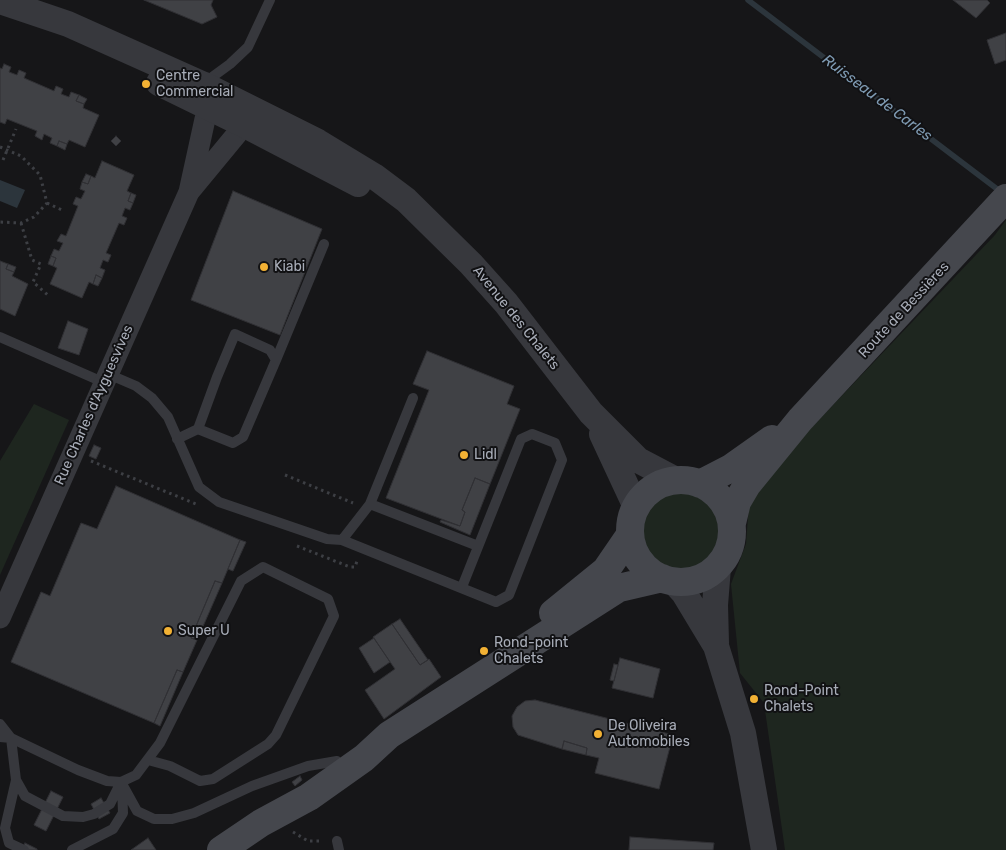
<!DOCTYPE html>
<meta charset="utf-8">
<style>
body{margin:0}
canvas{display:block;background:#161618}
</style>
<canvas width="1006" height="850"></canvas>
<script>
const context = document.querySelector('canvas').getContext('2d');
context.lineJoin = 'round';
function fill(path, color) { context.fillStyle = color; context.fill(path, 'evenodd'); }
const toPath = rows => new Path2D(rows.map(r => 'M' + r).join(''));
function stroke(path, color, width, dash) { context.strokeStyle = color; context.lineWidth = width; context.lineCap = dash ? 'butt' : 'round'; context.setLineDash(dash || []); context.stroke(path); }
function label(font, color, halo, rows, align = 'center') {
  context.font = font + ' Rubik,sans-serif'; context.lineWidth = 4; context.setLineDash([]); context.textBaseline = 'middle'; context.strokeStyle = halo; context.fillStyle = color; for (const [text, x, y, turn = 0] of rows) {
    context.save(); context.translate(x, y); context.rotate((+turn || 0) * Math.PI / 180); context.textAlign = isNaN(turn) ? turn : align; if (halo) context.strokeText(text, 0, 0); context.fillText(text, 0, 0); context.restore();
  }
}
fill(toPath([
 [1006,220,1006,850,785,850,764,703,740,673,731,584,746,544,749,504,753,489,995,235],
 [34,404,69,420,0,575,0,461],
 '641 532a40 40 0 1 1 80 0a40 40 0 1 1-80 0Z'
]), '#1e261f');
fill(toPath([
 [0,180,25,190,17,208,0,201]
]), '#2c353c');
stroke(toPath([
 [748,0,1001,192]
]), '#2c353c', 5.5);
const building = toPath([
 [144,0,213,0,211,5,217,17,202,24,144,0],
 [953,0,987,0,990,3,976,18,953,0],
 [1006,33,1006,60,995,64,987,40,1006,33],
 [4,64,11,67,9,72,17,75,19,70,26,73,24,78,54,91,56,86,63,89,61,94,69,97,71,92,79,95,76,101,84,104,83,108,99,115,85,147,69,140,67,144,59,141,57,146,50,143,52,138,44,134,42,140,35,136,37,131,7,119,5,124,0,122,0,68,2,69,4,64],
 [79,95,87,99,84,104,76,101,79,95],
 [116,136,121,141,116,146,111,141,116,136],
 [59,141,67,144,65,150,57,146,59,141],
 [102,161,134,175,127,191,131,193,128,201,133,203,130,210,125,208,122,216,127,218,124,225,119,223,106,253,111,255,108,262,103,260,100,268,105,270,102,278,96,275,93,284,89,282,82,298,50,284,57,268,53,266,56,258,51,256,54,249,59,251,63,243,57,241,61,234,66,236,78,206,73,204,76,197,81,199,85,191,80,189,82,182,88,184,91,176,95,178,102,161],
 [86,174,91,176,88,184,82,182,86,174],
 [233,191,322,229,280,335,191,300,233,191],
 [131,193,136,195,133,203,128,201,131,193],
 [51,256,56,258,53,266,48,264,51,256],
 [0,261,8,264,6,269,14,272,12,276,28,284,15,316,0,309,0,261],
 [8,264,16,267,14,272,6,269,8,264],
 [96,275,102,278,98,286,93,284,96,275],
 [68,321,88,329,79,355,58,348,68,321],
 [427,351,514,386,507,404,520,409,490,484,475,478,462,510,465,512,460,526,386,498,429,390,413,384,427,351],
 [94,445,101,448,96,459,89,456,94,445],
 [475,478,490,484,470,535,440,522,441,520,460,526,465,512,462,510,475,478],
 [116,486,240,540,222,583,215,581,191,638,197,640,183,672,177,670,154,723,11,662,41,592,50,596,81,523,97,529,116,486],
 [240,540,246,542,233,571,228,569,240,540],
 [215,581,222,583,197,640,191,638,215,581],
 [400,619,428,660,420,665,392,624,400,619],
 [392,624,420,665,429,659,441,677,384,719,365,690,395,669,373,637,392,624],
 [374,638,390,662,374,673,359,648,374,638],
 [620,658,660,669,653,698,612,688,620,658],
 [614,664,618,665,614,681,610,680,614,664],
 [177,670,183,672,160,726,154,723,177,670],
 [535,700,673,735,659,789,595,773,599,758,586,755,587,748,564,741,562,749,518,735,513,727,512,716,517,707,525,701,535,700],
 [564,741,587,748,586,755,562,749,564,741],
 [300,776,302,780,295,786,292,782,300,776],
 [51,791,63,797,46,831,34,825,51,791],
 [101,798,110,813,99,819,91,804,101,798],
 [630,837,714,843,713,850,629,850,630,837],
 [148,838,156,850,131,850,148,838],
 [25,843,37,849,37,850,22,850,25,843]
]);
fill(building, '#404145');
stroke(building, '#303034', 1);
stroke(toPath([
 [0,147,21,156,40,175,47,203,34,217,21,223,0,222],
 [3,160,16,129],
 [47,203,62,210],
 [21,223,32,260,41,264,33,282,50,297],
 [91,461,196,504],
 [285,475,353,503],
 [297,546,350,567,355,567,357,561],
 [293,832,308,841,323,841]
]), '#3d3f44', 3, [2.5, 4]);
stroke(toPath([
 [204,83,230,64,248,47,270,0],
 [0,337,105,383],
 [276,360,324,244],
 [108,374,136,386,152,398,168,417,199,487,219,502,327,539,342,540],
 [177,439,198,429,217,377,235,334,270,350,276,360,243,437,233,443,198,429],
 [370,504,413,398],
 [462,587,521,439,532,434,555,443,562,460,509,595,496,602,342,540,370,504,478,546],
 [0,724,11,738,0,737],
 [11,738,78,770,107,781,121,782,136,775,160,743,241,581,263,567,328,599,334,616,276,735,268,744,213,779,200,781,170,766,148,760],
 [11,738,16,780,25,796,63,816,83,817,94,814,110,804,121,782],
 [16,780,5,828,9,843,24,850],
 [121,782,137,811,154,819,172,819,194,813,252,786,308,766,337,761],
 [337,841,339,850],
 [72,850,113,829,123,813,122,786]
]), '#37383d', 10);
stroke(toPath([
 [0,618,189,192,205,119,209,108,235,100,243,124,241,129,189,192]
]), '#37383d', 21);
stroke(toPath([
 [0,1,68,24,202,84,318,142,374,176,406,200,471,264,506,303,591,413,638,460,676,480],
 [159,83,243,124,358,184],
 [602,434,636,507],
 [673,581,684,593,716,646,743,733,764,850],
 [716,643,715,605,718,567]
]), '#37383d', 26);
stroke(toPath([
 '630 531a51 51 0 1 1 102 0a51 51 0 1 1-102 0Z',
 [700,484,731,468,772,439],
 [732,523,737,502,747,485,800,420,1006,198],
 [553,613,606,570,630,535],
 [221,850,261,823,309,797,364,758,389,735,619,588,662,578]
]), '#45474d', 28);
for (const [x, y, r, color] of [
 [146,84,5,"#f2b134"],
 [264,267,5,"#f2b134"],
 [464,455,5,"#f2b134"],
 [168,631,5,"#f2b134"],
 [484,651,5,"#f2b134"],
 [754,699,5,"#f2b134"],
 [598,734,5,"#f2b134"]
]) { const dot = new Path2D(); dot.arc(x, y, r, 0, 2 * Math.PI); context.fillStyle = color; context.fill(dot); stroke(dot, '#111113', 2); }
label('14px', '#a8adb8', '#111113', [
 ["Centre",156,76],
 ["Commercial",156,92],
 ["Kiabi",274,267],
 ["Lidl",474,455],
 ["Super U",178,631],
 ["Rond-point",494,643],
 ["Chalets",494,659],
 ["Rond-Point",764,691],
 ["Chalets",764,707],
 ["De Oliveira",608,726],
 ["Automobiles",608,742]
], 'left');
label('14px', '#a8adb8', '#111113', [
 ["Route de Bessières",904,310,-47],
 ["Avenue des Chalets",516,318,51],
 ["Rue Charles d'Ayguesvives",94,405,-66]
]);
label('italic 15px', '#7f9bb3', '#111113', [
 ["Ruisseau de Carles",877,98,37]
]);
</script>
